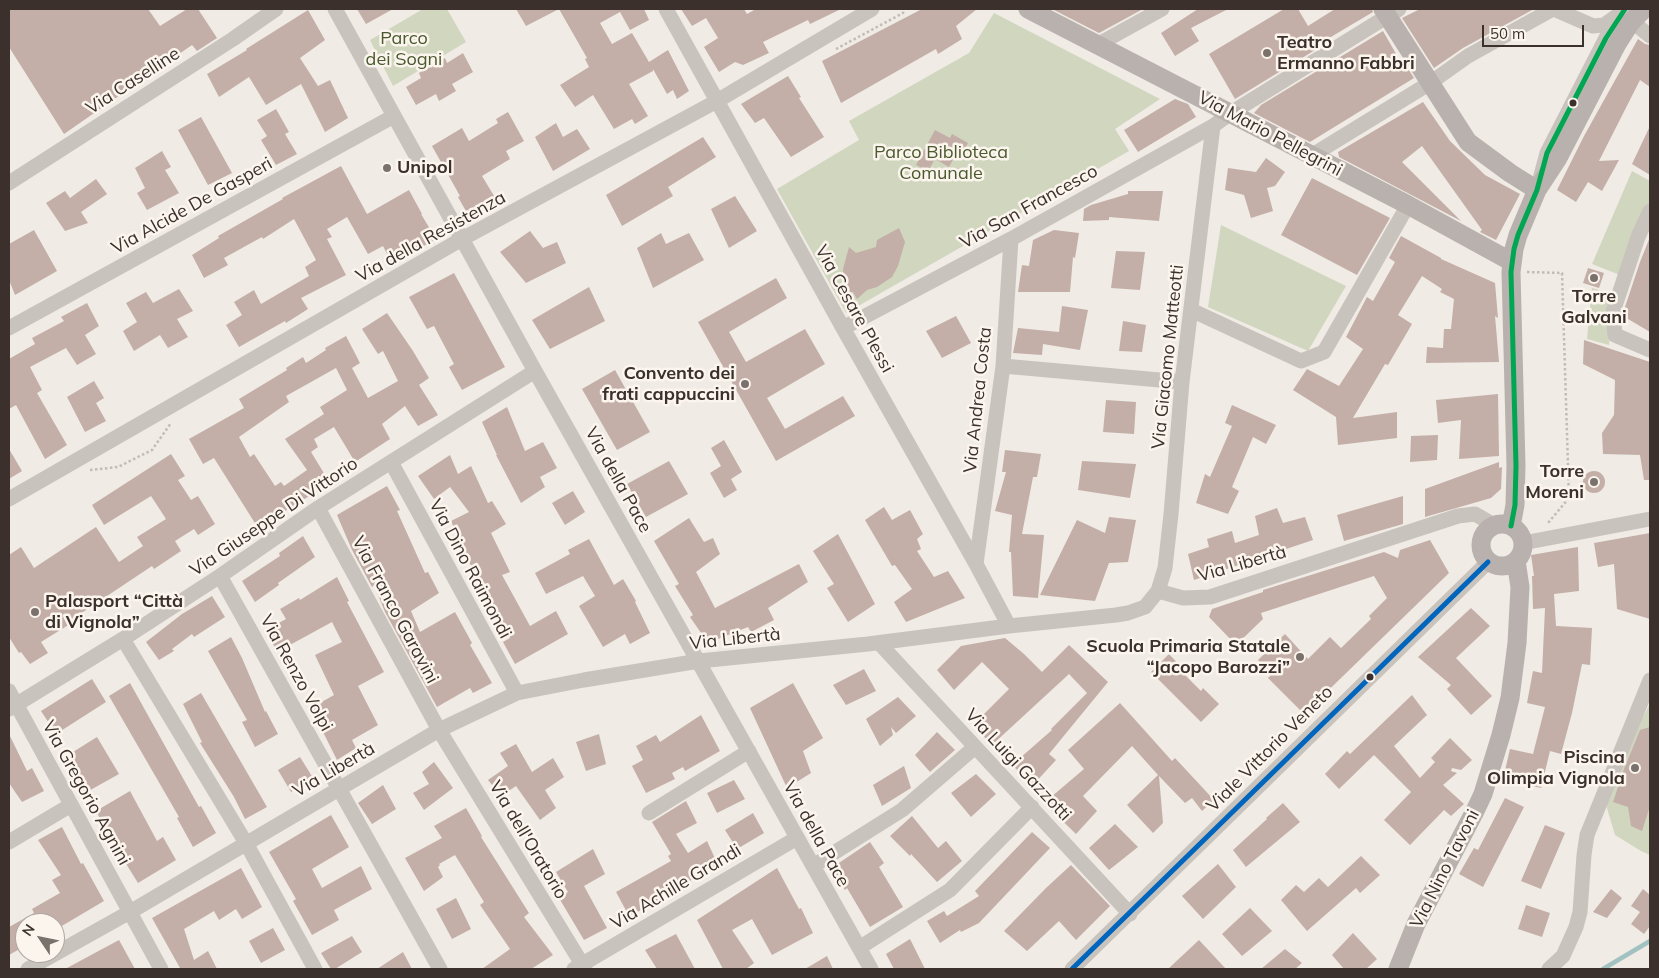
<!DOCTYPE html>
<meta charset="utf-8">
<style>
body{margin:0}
#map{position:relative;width:1659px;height:978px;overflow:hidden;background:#f0ebe5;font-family:Mulish,sans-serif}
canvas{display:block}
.frame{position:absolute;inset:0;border:10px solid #3b302b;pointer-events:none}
.north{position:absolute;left:15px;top:913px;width:50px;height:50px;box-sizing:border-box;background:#fbf5ee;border:1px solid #aea6a0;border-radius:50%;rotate:304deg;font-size:14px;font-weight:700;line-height:20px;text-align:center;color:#3b302b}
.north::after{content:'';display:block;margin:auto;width:18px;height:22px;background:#7a716c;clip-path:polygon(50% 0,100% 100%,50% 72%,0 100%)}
.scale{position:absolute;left:1482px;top:25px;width:102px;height:22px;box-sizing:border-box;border:2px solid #3b302b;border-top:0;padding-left:6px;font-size:15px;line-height:18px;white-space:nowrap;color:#3b302b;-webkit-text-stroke:4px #fbf5ee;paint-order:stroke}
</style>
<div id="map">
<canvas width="1659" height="978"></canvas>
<div class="frame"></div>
<div class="north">N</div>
<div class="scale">50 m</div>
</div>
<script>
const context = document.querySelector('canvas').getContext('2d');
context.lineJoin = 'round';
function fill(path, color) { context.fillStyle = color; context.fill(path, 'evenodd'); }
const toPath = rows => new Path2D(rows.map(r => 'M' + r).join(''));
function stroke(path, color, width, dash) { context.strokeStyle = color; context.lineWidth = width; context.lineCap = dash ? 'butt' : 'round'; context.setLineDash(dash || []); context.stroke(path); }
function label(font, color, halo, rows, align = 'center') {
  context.font = font + ' Mulish,sans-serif'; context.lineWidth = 5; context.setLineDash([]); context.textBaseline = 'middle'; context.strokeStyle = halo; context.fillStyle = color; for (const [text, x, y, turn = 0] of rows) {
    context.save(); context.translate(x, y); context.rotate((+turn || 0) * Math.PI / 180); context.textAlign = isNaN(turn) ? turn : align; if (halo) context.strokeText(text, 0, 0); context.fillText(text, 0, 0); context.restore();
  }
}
fill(toPath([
 [423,9,447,9,466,42,393,86,370,40],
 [994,13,1160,99,1115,129,1129,151,846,313,777,189,859,140,849,121,969,53],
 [1632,171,1650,181,1650,201,1620,275,1592,264],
 [1221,225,1346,286,1308,351,1208,307],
 [1592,288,1613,294,1609,345,1587,339],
 [1650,704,1650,855,1641,851,1615,835,1606,805,1635,731]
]), '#d1d6bf');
stroke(toPath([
 [1603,969,1650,941]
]), '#a1c2c1', 4.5);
fill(toPath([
 [9,9,148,9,160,26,187,9,198,9,217,38,197,51,192,45,64,134,9,47],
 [357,9,393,9,366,24],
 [516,9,644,9,649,20,630,30,620,12,600,23,612,44,632,33,649,62,668,50,689,91,677,99,673,90,667,94,653,69,653,71,629,84,648,116,635,124,632,119,614,129,593,95,575,107,560,85,589,67,585,59,587,58,559,9,526,26],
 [681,9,744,9,747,14,756,9,841,9,810,24,808,20,763,42,769,53,743,65,735,62,719,72,704,47,718,38,706,18,692,26],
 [922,9,977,9,956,26,962,39,938,54,936,49,841,103,822,61],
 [1052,9,1143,9,1099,33],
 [1198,9,1228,9,1191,28,1199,41,1175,56,1161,33],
 [1284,9,1298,9,1308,26,1335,9,1372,9,1373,12,1319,44,1320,47,1235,99,1209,54],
 [1420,9,1534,9,1463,48,1434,68,1402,18],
 [308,10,325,40,300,58,318,86,330,80,348,118,325,132,301,84,266,105,249,77,219,97,207,74,247,50,246,49],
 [1383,31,1403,66,1405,64,1414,78,1310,142,1254,113,1261,105],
 [1638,39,1645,44,1650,45,1650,87,1640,80,1599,161,1619,160,1602,191,1588,182,1576,202,1557,190,1584,136],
 [463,53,473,72,452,84,456,91,439,101,436,94,416,105,406,87,421,78,419,73,425,69,445,58,447,63],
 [788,76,801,97,799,98,824,137,791,157,764,118,755,123,741,104],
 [1175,99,1188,104,1196,117,1138,152,1124,130],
 [1423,102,1450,141,1485,175,1520,194,1496,240,1480,232,1482,230,1422,146,1402,162,1461,221,1339,157,1338,152],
 [276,109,289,132,285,134,297,154,276,165,261,140,267,136,257,120],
 [508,112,524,141,506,151,510,159,482,176,499,204,471,220,458,197,460,196,432,146,462,128,469,141,498,123,496,119],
 [201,117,232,173,208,185,178,130],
 [556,123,563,137,577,129,590,149,553,171,535,137],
 [1650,126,1650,175,1632,164],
 [935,130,950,138,952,134,968,143,961,156,956,154,949,167,935,159,928,171,916,165],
 [703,137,716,157,668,187,673,196,622,226,606,195],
 [162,151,171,167,165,170,179,193,147,210,137,193,145,188,135,168],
 [1266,158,1285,172,1275,186,1267,188,1273,211,1251,218,1244,195,1225,190,1228,168,1256,172],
 [341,166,367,214,409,190,422,214,421,214,436,239,392,264,383,246,368,254,347,217,327,229,332,237,327,239,346,275,301,298,308,309,286,323,285,321,239,347,226,325,242,315,234,302,254,290,261,304,309,276,305,267,316,260,294,219,263,239,262,237,224,258,228,265,204,278,192,255,219,238,218,236,283,199,282,198],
 [1312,178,1390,218,1357,275,1281,235],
 [96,179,107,194,81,212,88,223,65,231,46,203,65,191,70,198],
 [1128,191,1163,191,1159,221,1109,217,1109,220,1083,221,1084,209,1091,205,1128,194],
 [735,196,757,231,729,248,711,209],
 [899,228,905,242,898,266,892,277,877,287,867,290,857,299,853,292,845,292,843,269,849,247,856,253,876,247,877,240],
 [34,230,57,271,15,295,9,280,9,244],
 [1054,230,1079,233,1075,258,1073,257,1070,292,1018,292,1022,265,1029,266,1033,240],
 [530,231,543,248,557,242,566,263,526,283,500,252],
 [661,233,666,244,689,233,704,260,653,288,637,248],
 [1401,236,1441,258,1441,259,1495,283,1498,318,1495,316,1499,362,1426,363,1427,347,1443,348,1444,329,1451,329,1454,299,1440,292,1442,289,1422,276,1398,315,1412,324,1388,365,1385,364,1353,418,1397,412,1397,438,1338,445,1336,417,1293,390,1307,369,1339,386,1363,349,1346,337,1367,297,1373,301,1395,262,1389,258],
 [1650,237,1650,332,1623,316,1623,313,1640,262],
 [1116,251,1145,252,1140,290,1111,288],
 [1588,268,1604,273,1599,288,1583,283],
 [454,273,505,367,462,390,449,367,454,364,434,326,427,329,409,297],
 [776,278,787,298,729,332,746,362,805,329,825,364,767,398,785,429,843,396,855,416,776,461,698,322],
 [589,287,605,321,550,349,532,320],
 [179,289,193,311,177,319,188,337,168,348,160,335,134,351,123,331,137,322,126,303,146,292,153,303],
 [87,303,99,326,85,335,96,354,77,365,66,348,30,367,42,390,37,393,67,445,45,459,16,405,9,409,9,359,35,344,32,338,64,321,61,317],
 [1062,306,1088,310,1080,350,1043,344,1042,355,1013,353,1018,328,1059,332],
 [387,313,413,351,429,378,419,385,438,415,418,426,405,406,382,424,390,439,355,462,334,427,314,439,318,447,311,452,330,483,258,528,214,458,203,464,189,439,244,408,239,399,287,370,286,368,303,357,306,363,326,350,325,348,346,336,360,363,352,368,368,398,398,381,383,351,378,354,362,329],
 [336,368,347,390,320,407,324,414,285,439,307,470,284,486,281,482,275,486,254,454,250,457,239,437,289,402,286,396],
 [956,316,971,343,942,358,926,331],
 [1123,321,1146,325,1142,352,1119,351],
 [1584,340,1650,362,1650,480,1644,480,1640,455,1603,454,1602,433,1614,415,1615,380,1583,364],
 [615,370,650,432,617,450,582,389],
 [94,381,104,398,96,403,106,421,85,432,67,397],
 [1498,394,1499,456,1459,459,1461,420,1438,423,1436,400],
 [1106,400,1136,402,1134,434,1103,432],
 [1232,405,1276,425,1266,444,1253,437,1232,487,1239,491,1228,514,1196,503,1205,474,1210,477,1232,426,1225,423],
 [507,407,525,451,543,442,557,468,540,477,545,487,521,503,496,455,497,455,482,422],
 [1438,435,1437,460,1410,462,1411,436],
 [724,440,742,472,731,479,737,490,724,498,710,473,721,466,711,448],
 [9,449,22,471,9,479],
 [1005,450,1041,454,1037,477,1033,477,1022,534,1044,535,1038,598,1013,596,1011,552,1009,552,1012,515,995,511,1006,472,1002,472],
 [171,454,185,476,178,480,191,500,198,496,215,524,198,535,194,529,175,541,181,551,154,569,152,566,68,622,70,624,41,642,48,653,30,664,21,652,19,653,9,637,9,555,21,547,34,568,96,527,119,562,143,546,137,537,166,519,151,496,104,525,92,505],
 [450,455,458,474,471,466,488,503,492,501,506,524,491,533,510,572,502,575,530,626,556,611,568,634,515,664,503,642,510,638,488,601,490,600,469,562,451,521,469,512,450,487,434,499,418,476],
 [669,461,688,494,646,517,627,484],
 [1082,461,1136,464,1130,498,1078,490],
 [1499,462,1499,468,1502,467,1501,489,1491,498,1425,517,1425,489],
 '1583 482a11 11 0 1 1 22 0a11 11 0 1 1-22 0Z',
 [387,486,400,510,397,511,425,573,428,572,439,593,411,611,420,632,455,612,472,643,470,645,492,683,473,693,470,688,437,707,385,612,374,585,372,587,352,550,337,515],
 [573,491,585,512,565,525,552,503],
 [1403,496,1403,524,1344,541,1337,515],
 [884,507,892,520,910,510,923,534,917,539,921,549,917,551,934,577,948,571,965,598,906,622,894,602,912,589,895,565,892,566,865,520],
 [1277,508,1283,523,1305,517,1313,540,1194,580,1188,554,1209,547,1207,539,1232,531,1235,543,1259,535,1255,516],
 [1109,517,1136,520,1128,562,1109,563,1095,601,1040,595,1077,520,1105,533],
 [689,518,704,542,713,538,720,554,696,572,715,608,799,564,808,582,768,608,774,620,751,632,748,627,708,643,690,617,693,615,675,586,679,584,654,541],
 [1650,533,1650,619,1617,609,1614,564,1598,567,1594,543],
 [838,534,875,604,848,622,827,588,834,584,813,551],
 [303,536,315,557,278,583,279,585,255,602,242,581,280,556,279,553],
 [589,539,614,585,623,579,636,601,635,602,650,633,630,644,625,634,603,647,579,606,595,596,583,576,546,594,535,573,570,554,568,550],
 [1430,540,1449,573,1304,714,1268,678,1272,674,1258,660,1285,634,1308,659,1330,637,1341,648,1371,619,1369,616,1387,598,1374,576,1261,613,1263,619,1236,645,1209,617,1212,609,1263,592,1263,590,1384,552,1398,558,1400,550],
 [1578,547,1579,591,1554,594,1556,626,1592,628,1590,665,1582,664,1572,713,1561,754,1550,751,1541,788,1503,779,1510,749,1533,754,1545,707,1527,703,1533,671,1542,673,1545,608,1533,609,1532,576,1534,576,1531,555],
 [337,577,349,601,347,602,384,672,358,686,378,725,352,740,356,748,337,760,311,708,334,695,315,655,342,642,332,622,277,652,266,630,286,619,280,609,299,598,300,600],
 [212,596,225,617,194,637,192,634,172,649,174,651,159,660,146,642,182,614],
 [1471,608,1490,626,1456,658,1492,696,1471,715,1447,689,1451,685,1418,657],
 [231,637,242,658,265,712,266,711,278,734,255,747,242,722,247,720,208,651],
 [1005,638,1024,654,1042,672,1069,645,1108,682,1049,754,1056,760,1033,785,1012,765,1052,730,1051,729,1087,693,1069,674,992,745,973,725,1009,689,982,662,954,690,937,670,961,646],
 [1169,654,1186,672,1184,674,1201,691,1203,688,1219,704,1201,722,1151,672],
 [864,669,876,691,846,705,833,685],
 [92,679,106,702,56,734,41,711],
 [130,683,199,807,201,806,216,833,193,847,177,818,179,817,109,696],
 [793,683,823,738,803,751,811,773,787,788,750,708],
 [201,693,267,807,245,819,234,797,200,743,202,742,183,704],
 [1412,695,1427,715,1394,746,1420,778,1435,762,1431,758,1450,738,1472,760,1461,770,1452,768,1451,771,1457,773,1443,785,1464,804,1451,816,1444,810,1410,845,1384,820,1411,792,1374,755,1339,789,1325,774,1347,751,1350,754],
 [898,697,916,716,896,733,891,727,893,735,880,746,866,719],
 [1120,703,1172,761,1175,758,1214,800,1202,811,1192,798,1185,803,1159,776,1163,823,1153,833,1127,805,1158,775,1132,746,1083,796,1097,811,1076,834,1044,803,1084,769,1068,750],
 [701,715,720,751,685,771,683,767,672,773,675,779,646,793,632,766,643,760,636,746,656,735,660,742],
 [1650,727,1650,806,1642,831,1631,826,1628,807,1613,802,1624,769,1640,730],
 [937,732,955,750,930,772,915,755],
 [9,734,27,771,32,768,44,791,22,802,9,783],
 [599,734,606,764,586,771,576,742],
 [97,737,119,774,85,793,65,757],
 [516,744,532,772,553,758,564,777,545,790,556,808,540,820,516,786,501,796,488,780,508,766,500,753],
 [300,757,313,778,291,792,278,770],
 [434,762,453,788,424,810,413,793,429,784,422,772],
 [904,766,911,788,882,806,873,785],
 [976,774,996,794,971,817,951,793],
 [734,780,745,799,717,813,707,793],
 [383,785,396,809,372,824,358,803],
 [130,791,157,841,163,837,176,860,138,883,115,846,96,811],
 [1505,798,1524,807,1483,887,1459,874,1474,848,1478,850],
 [686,801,697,823,676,834,688,853,707,841,718,865,667,894,668,897,629,916,616,892,671,861,668,856,671,854,652,822],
 [1283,803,1300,822,1246,867,1233,850,1267,819,1266,818],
 [466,808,482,836,481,837,529,913,524,917,553,955,531,969,482,969,510,949,480,905,484,902,455,855,439,864,440,865,438,867,443,877,424,891,405,858,442,838,434,826],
 [753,813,764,833,737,849,725,830],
 [331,815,349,847,312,869,322,888,361,866,372,889,334,910,339,920,312,935,293,901,296,899,269,852],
 [912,816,938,848,946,841,962,861,937,882,911,854,910,856,890,836],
 [1115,824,1138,847,1109,870,1089,848],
 [1545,825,1565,833,1541,889,1521,881],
 [62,827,81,864,83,863,104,901,55,930,55,923,25,923,25,946,9,955,9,927,34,913,32,909,60,893,52,880,61,875,38,840],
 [1032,832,1050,848,979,923,961,932,960,930,940,943,927,921,944,911,947,916,979,896,975,891],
 [870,842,884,863,879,867,903,907,870,927,847,888,845,890,830,869],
 [593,849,605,874,584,886,607,928,584,940,559,898,568,892,556,872],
 [1361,856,1380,875,1360,893,1356,888,1307,931,1281,900,1296,885,1304,892,1319,878,1328,887],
 [1218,864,1236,887,1203,919,1182,896],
 [1071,865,1110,906,1076,940,1059,921,1027,951,1004,931,1046,888],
 [241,868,262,907,242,919,236,909,219,920,214,911,184,929,194,960,208,951,217,969,178,969,180,968,152,918],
 [777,868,799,909,801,908,813,933,772,955,752,919,732,930,754,963,746,969,723,969,697,920],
 [1611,889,1622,898,1607,918,1593,912],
 [1643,889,1650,895,1650,926,1644,934,1631,924,1640,912,1631,906],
 [456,898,471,929,452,939,436,909],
 [1526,905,1550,913,1542,937,1518,929],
 [1250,908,1272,931,1242,956,1222,934],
 [273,928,285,950,261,963,249,941],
 [1353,933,1377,959,1366,969,1344,969,1332,955],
 [676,934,695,969,657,969,645,950],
 [352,936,362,952,335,969,331,969,321,953],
 [910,939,925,969,894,969,886,954],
 [119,940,135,969,65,969],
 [1199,940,1226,969,1168,969],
 [1285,949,1302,963,1295,969,1261,969],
 [403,952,412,969,377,969],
 [827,956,833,969,805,969]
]), '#c3afa7');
stroke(toPath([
 [836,49,903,13,905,9],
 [1527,272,1562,273,1569,498,1548,523],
 [90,470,118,467,152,450,171,423]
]), '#c2bbb6', 2.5, [2.5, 2.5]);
stroke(toPath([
 [335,9,535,371,871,969],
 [666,9,843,328,976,564,1009,626],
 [1554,9,1593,26,1604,25,1618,15],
 [1624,15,1650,36],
 [1097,45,1162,9],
 [1311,156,1430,83,1468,56,1553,9],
 [1540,179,1547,153,1606,38,1625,9],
 [9,183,233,39,276,9],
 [1650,211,1638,237,1613,312,1615,335,1650,350],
 [1191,310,1301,361,1324,352,1408,205],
 [9,328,394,116],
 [843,328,1011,239,1213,126,1231,113,1399,9],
 [1003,366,1182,382],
 [391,462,517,693],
 [9,499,462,239,717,101,872,9],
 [318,508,439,730,585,969],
 [1523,543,1650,519],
 [976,564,1003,366,1011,239],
 [220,576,440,969],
 [1158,591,1183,598,1210,597,1458,516,1475,514,1494,525],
 [123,639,246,843,315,969],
 [879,643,1130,914],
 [9,691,161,969],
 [9,709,123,639,220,576,318,508,535,371],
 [649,813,749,751],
 [9,842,71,805],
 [813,866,902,810,975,747],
 [859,948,950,890,1032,807],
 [28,969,130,912,439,730,517,693,584,680,699,661,868,644,1009,626,1116,615,1128,613,1145,607,1158,591,1165,568,1171,514,1182,382,1213,126],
 [574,969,797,838],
 [1072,969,1488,562],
 [1549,969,1563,956,1576,927,1580,912,1584,855,1587,835,1650,680]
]), '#c9c3be', 15);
stroke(toPath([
 [1028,9,1408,205,1512,262],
 [1383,9,1468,142,1510,173,1537,190],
 '1481 545a21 21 0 1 1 42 0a21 21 0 1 1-42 0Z',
 [1511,526,1515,505,1516,466,1511,272,1514,249,1518,235,1537,190,1558,158,1617,44,1631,22,1644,9],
 [1398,969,1416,924,1475,811,1483,794,1501,735,1510,698,1517,643,1520,587,1516,561]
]), '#b8b1ad', 19);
stroke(toPath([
 [1072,969,1488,562]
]), '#0065bd', 5);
stroke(toPath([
 [1511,526,1515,505,1516,466,1511,272,1514,249,1518,235,1537,190,1547,153,1606,38,1625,9]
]), '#00a651', 5);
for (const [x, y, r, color] of [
 [1267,53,5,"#7a716c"],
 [1573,103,4.5,"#3b302b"],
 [387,168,5,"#7a716c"],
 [1594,278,5,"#7a716c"],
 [745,384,5,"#7a716c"],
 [1594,482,5,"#7a716c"],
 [35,612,5,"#7a716c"],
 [1300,657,5,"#7a716c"],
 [1370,677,4.5,"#3b302b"],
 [1635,768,5,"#7a716c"]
]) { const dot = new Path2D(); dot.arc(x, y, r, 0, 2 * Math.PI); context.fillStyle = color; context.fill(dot); stroke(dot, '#fbf5ee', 2); }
label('18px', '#4a5a2e', '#fbf5ee', [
 ["Parco",404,39],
 ["dei Sogni",404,60],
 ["Parco Biblioteca",941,153],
 ["Comunale",941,174]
]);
label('bold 18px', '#3b302b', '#fbf5ee', [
 ["Teatro",1277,43,"left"],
 ["Ermanno Fabbri",1277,64,"left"],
 ["Unipol",397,168,"left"],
 ["Torre",1594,297,"center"],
 ["Galvani",1594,318,"center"],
 ["Convento dei",735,374],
 ["frati cappuccini",735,395],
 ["Torre",1584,472],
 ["Moreni",1584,493],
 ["Palasport “Città",45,602,"left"],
 ["di Vignola”",45,623,"left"],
 ["Scuola Primaria Statale",1290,647],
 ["“Jacopo Barozzi”",1290,668],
 ["Piscina",1625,758],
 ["Olimpia Vignola",1625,779]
], 'right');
label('18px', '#3b302b', '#fbf5ee', [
 ["Via Caselline",133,81,-33],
 ["Via Mario Pellegrini",1270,134,28],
 ["Via Alcide De Gasperi",192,206,-29],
 ["Via San Francesco",1029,207,-29],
 ["Via della Resistenza",431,237,-29],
 ["Via Cesare Plessi",854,309,61],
 ["Via Giacomo Matteotti",1168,357,-84],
 ["Via Andrea Costa",978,400,-84],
 ["Via della Pace",618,480,61],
 ["Via Giuseppe Di Vittorio",274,517,-34],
 ["Via Libertà",1242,564,-16],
 ["Via Dino Raimondi",470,569,62],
 ["Via Franco Garavini",395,610,62],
 ["Via Libertà",735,639,-6],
 ["Via Renzo Volpi",296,673,61],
 ["Viale Vittorio Veneto",1270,749,-45],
 ["Via Luigi Gazzotti",1018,765,47],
 ["Via Libertà",334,770,-30],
 ["Via Gregorio Agnini",86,793,61],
 ["Via della Pace",816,834,61],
 ["Via dell'Oratorio",528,840,59],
 ["Via Nino Tavoni",1445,869,-63],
 ["Via Achille Grandi",676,887,-31]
]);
</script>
